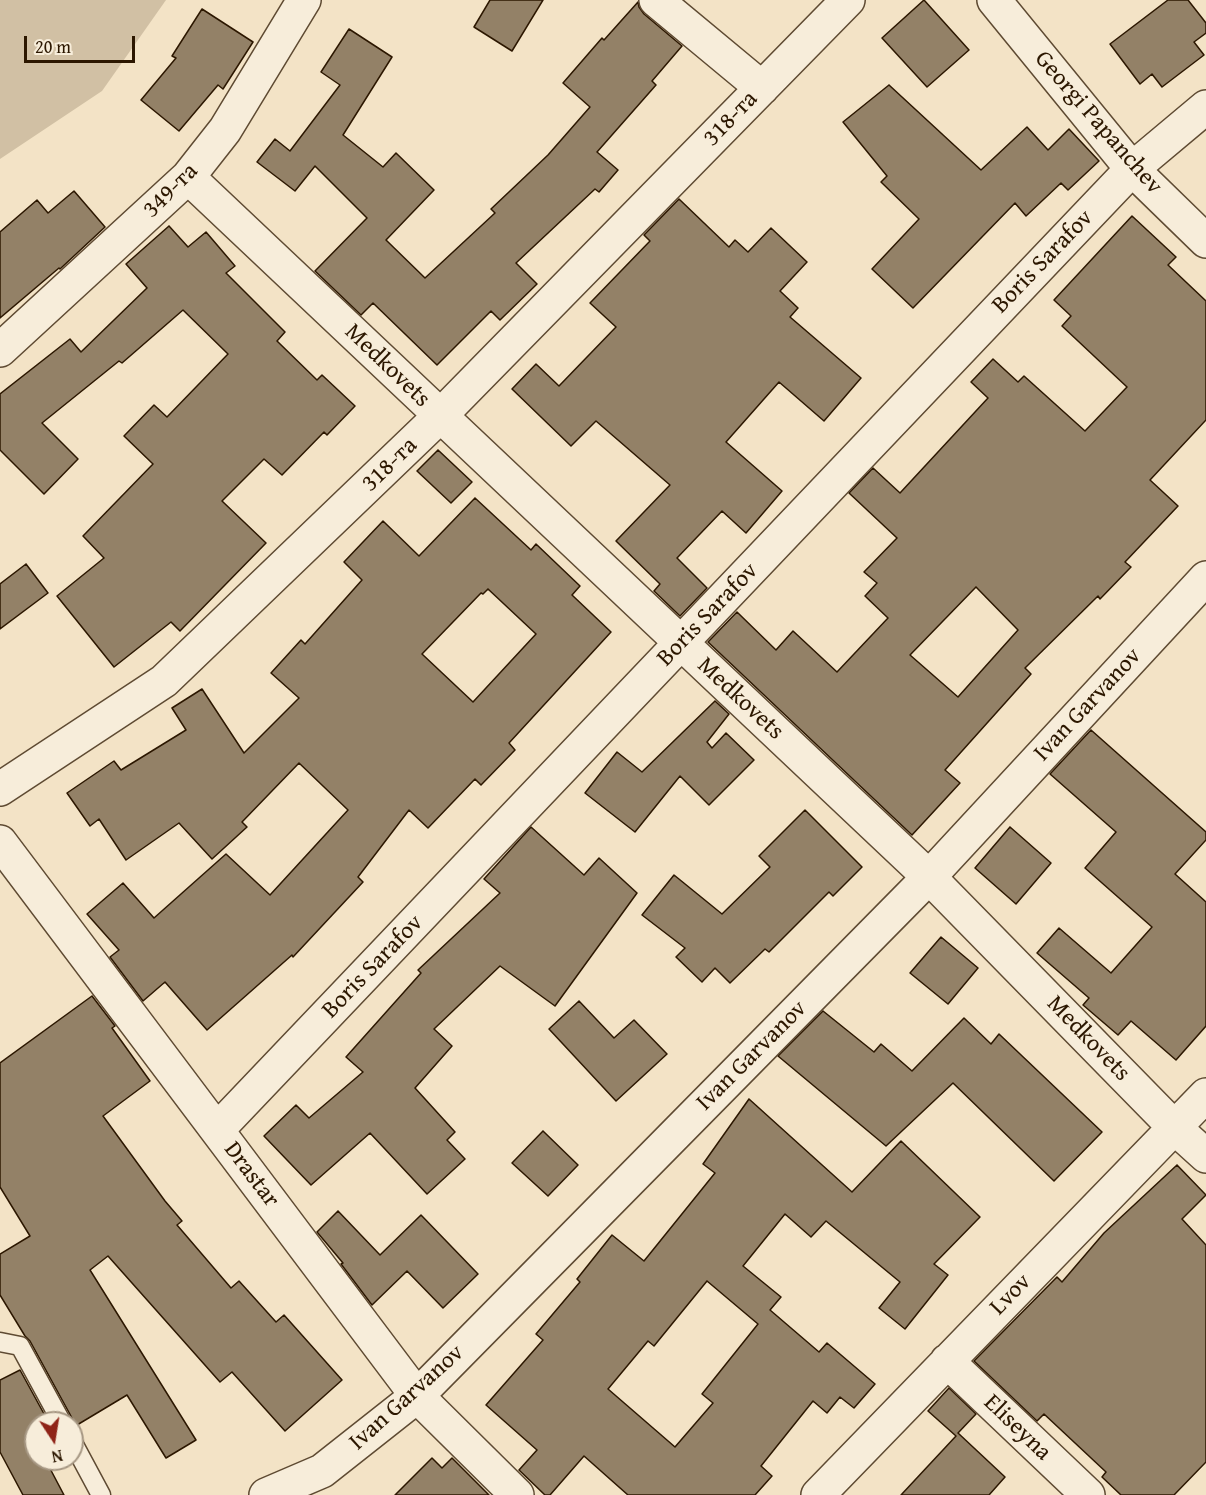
<!DOCTYPE html>
<meta charset="utf-8">
<style>
body{margin:0}
#map{position:relative;width:1206px;height:1495px;overflow:hidden;background:#f3e3c6;font-family:"Gentium Book Plus",serif}
canvas{display:block}
.north{position:absolute;left:24px;top:1411px;width:60px;height:60px;box-sizing:border-box;background:#f7edda;border:2px solid #a69783;border-radius:50%;rotate:168deg;font-size:16px;font-weight:700;line-height:24px;text-align:center;color:#2c1700}
.north::after{content:'';display:block;margin:auto;width:21px;height:27px;background:#8f2418;clip-path:polygon(50% 0,100% 100%,50% 72%,0 100%)}
.scale{position:absolute;left:24px;top:36px;width:111px;height:27px;box-sizing:border-box;border:3px solid #2c1700;border-top:0;padding-left:8px;font-size:18px;line-height:21px;white-space:nowrap;color:#2c1700;-webkit-text-stroke:4px #f7edda;paint-order:stroke}
</style>
<div id="map">
<canvas width="1206" height="1495"></canvas>
<div class="north">N</div>
<div class="scale">20 m</div>
</div>
<script>
const context = document.querySelector('canvas').getContext('2d');
context.lineJoin = 'round';
function fill(path, color) { context.fillStyle = color; context.fill(path, 'evenodd'); }
const toPath = rows => new Path2D(rows.map(r => 'M' + r).join(''));
function stroke(path, color, width, dash) { context.strokeStyle = color; context.lineWidth = width; context.lineCap = dash ? 'butt' : 'round'; context.setLineDash(dash || []); context.stroke(path); }
function label(font, color, halo, rows, align = 'center') {
  context.font = font + ' "Gentium Book Plus",serif'; context.lineWidth = 4.5; context.setLineDash([]); context.textBaseline = 'middle'; context.strokeStyle = halo; context.fillStyle = color; for (const [text, x, y, turn = 0] of rows) {
    context.save(); context.translate(x, y); context.rotate((+turn || 0) * Math.PI / 180); context.textAlign = isNaN(turn) ? turn : align; if (halo) context.strokeText(text, 0, 0); context.fillText(text, 0, 0); context.restore();
  }
}
fill(toPath([
 [0,0,166,0,102,91,0,159]
]), '#d1c0a4');
const building = toPath([
 [490,0,543,0,512,51,474,27,490,0],
 [924,0,969,50,927,87,882,38,924,0],
 [1168,0,1188,0,1206,23,1206,33,1194,42,1204,55,1162,87,1152,74,1140,84,1110,44,1168,0],
 [638,2,639,7,644,14,682,46,652,81,656,85,597,152,618,170,599,192,595,189,516,263,537,284,500,320,491,311,437,365,373,303,361,315,315,271,367,218,315,166,295,191,257,162,275,139,290,151,340,85,321,72,349,29,392,57,343,135,383,167,396,153,434,190,386,240,425,278,495,213,491,209,548,155,590,107,563,83,602,38,604,40,638,2],
 [202,9,253,42,223,89,218,85,179,131,141,100,176,58,172,56,202,9],
 [889,85,981,170,1027,127,1048,150,1069,129,1099,161,1068,190,1061,183,1026,216,1015,203,913,308,872,269,919,219,881,182,887,176,843,122,889,85],
 [74,191,105,227,60,269,59,268,0,318,0,232,37,200,48,213,74,191],
 [679,199,729,247,735,240,748,252,771,228,807,262,780,291,798,308,790,317,861,378,824,421,779,382,726,442,782,491,746,533,722,511,677,558,707,588,680,616,654,591,660,584,616,541,670,485,596,421,571,446,512,389,536,364,559,386,616,327,590,303,650,241,644,235,679,199],
 [1132,216,1176,257,1168,265,1206,301,1206,420,1150,480,1178,506,1125,562,1131,567,1100,599,1098,596,1025,668,1031,674,945,770,960,783,912,835,708,642,737,612,776,650,793,631,837,672,888,618,865,596,877,583,864,572,897,538,849,493,873,468,900,493,988,398,971,382,993,359,1018,382,1024,376,1085,431,1127,387,1062,326,1071,316,1054,300,1132,216],
 [976,587,1018,630,958,697,910,655,976,587],
 [169,226,188,247,206,232,235,266,226,273,285,332,277,341,317,380,322,375,355,406,327,435,324,432,282,475,264,459,222,501,266,543,180,631,171,622,114,667,57,596,104,558,83,536,153,464,124,436,154,405,167,417,228,354,183,310,122,363,119,361,42,423,78,459,44,494,0,450,0,394,70,339,81,352,147,288,126,264,169,226],
 [438,450,472,482,451,503,417,471,438,450],
 [475,498,531,550,536,544,580,586,572,595,611,632,509,743,515,750,481,785,475,779,428,828,409,810,358,877,363,882,293,957,292,955,207,1030,165,982,143,1001,110,957,119,950,87,914,123,883,154,918,226,854,270,895,348,810,299,763,242,822,247,827,212,859,179,823,126,860,99,819,90,826,67,793,114,761,121,770,186,730,172,708,202,689,244,753,299,698,271,673,301,640,305,644,362,580,344,562,383,521,419,556,475,498],
 [488,589,536,634,473,702,422,654,481,593,483,594,488,589],
 [26,564,48,593,0,629,0,584,26,564],
 [715,701,729,714,707,742,712,748,726,733,754,760,709,805,680,776,635,832,585,793,617,752,642,772,715,701],
 [1091,730,1206,832,1206,840,1175,874,1206,902,1206,1026,1176,1060,1131,1021,1118,1035,1083,1005,1089,998,1037,953,1059,928,1111,973,1152,927,1085,868,1116,832,1050,774,1091,730],
 [805,810,862,867,833,896,829,892,769,952,765,949,730,983,715,968,702,982,676,957,685,948,642,915,674,875,722,914,770,867,759,856,805,810],
 [531,827,584,875,599,858,637,893,555,1006,500,966,434,1029,452,1046,415,1088,455,1132,447,1140,465,1159,427,1194,370,1133,311,1185,264,1136,296,1105,309,1118,363,1072,346,1057,421,973,418,970,500,893,484,879,531,827],
 [1010,827,1051,863,1016,904,975,868,1010,827],
 [941,937,978,968,948,1004,910,973,941,937],
 [92,996,115,1026,112,1028,150,1081,103,1116,165,1201,182,1221,177,1225,231,1288,239,1281,276,1322,284,1315,342,1380,285,1431,232,1372,220,1382,108,1256,90,1270,196,1440,166,1458,127,1395,72,1428,72,1418,30,1341,25,1336,0,1295,0,1254,30,1236,0,1187,0,1063,92,996],
 [579,1001,614,1038,634,1020,667,1054,616,1101,549,1029,579,1001],
 [823,1011,874,1052,881,1044,912,1071,964,1018,991,1044,999,1034,1102,1132,1054,1181,953,1083,886,1146,778,1056,823,1011],
 [749,1099,852,1192,901,1141,980,1217,934,1264,948,1275,905,1329,879,1308,900,1282,826,1221,811,1237,785,1214,743,1266,781,1297,770,1310,819,1352,827,1343,875,1384,854,1408,840,1397,827,1413,813,1401,761,1466,772,1476,755,1495,628,1495,584,1456,550,1495,545,1495,519,1470,537,1450,486,1405,543,1340,536,1334,580,1282,577,1279,612,1235,644,1261,715,1173,703,1164,749,1099],
 [707,1281,758,1324,702,1394,713,1403,675,1447,608,1389,648,1341,654,1346,707,1281],
 [543,1131,578,1165,548,1196,512,1163,543,1131],
 [1177,1165,1206,1195,1182,1219,1206,1245,1206,1462,1174,1495,1121,1495,1102,1477,1106,1472,1044,1414,1037,1421,974,1361,1057,1277,1062,1282,1104,1233,1177,1165],
 [338,1211,380,1255,421,1215,478,1274,443,1308,407,1271,372,1305,341,1264,343,1263,317,1232,338,1211],
 [20,1370,49,1423,36,1423,36,1459,45,1459,64,1495,23,1495,0,1452,0,1380,20,1370],
 [949,1388,976,1414,958,1433,1005,1477,989,1495,901,1495,956,1436,928,1411,949,1388],
 [432,1458,442,1468,452,1458,489,1495,395,1495,432,1458]
]);
fill(building, '#938167');
stroke(building, '#2c1700', 1.5);
const lane = toPath([
 [0,1342,20,1346,62,1423],
 [72,1441,101,1495]
]);
const street = toPath([
 [656,0,762,88],
 [994,0,1132,169,1206,241],
 [188,177,929,877,1175,1128,1206,1156],
 [0,350,188,177,225,130,304,0],
 [0,789,164,681,440,416,848,0],
 [0,842,417,1396,517,1495],
 [217,1130,1132,169,1206,107],
 [947,1361,1088,1495],
 [266,1495,322,1471,417,1396,929,877,1206,578],
 [818,1495,1206,1095]
]);
stroke(lane, '#5e4a32', 21);
stroke(street, '#5e4a32', 36);
stroke(lane, '#f7edda', 18);
stroke(street, '#f7edda', 33);
label('24px', '#2c1700', '#f7edda', [
 ["318-та",731,119,-46],
 ["Georgi Papanchev",1098,123,49],
 ["349-та",171,191,-45],
 ["Boris Sarafov",1043,262,-46],
 ["Medkovets",387,366,44],
 ["318-та",390,465,-44],
 ["Boris Sarafov",708,615,-46],
 ["Medkovets",740,699,43],
 ["Ivan Garvanov",1088,705,-47],
 ["Boris Sarafov",373,967,-46],
 ["Medkovets",1088,1039,46],
 ["Ivan Garvanov",752,1056,-45],
 ["Drastar",251,1175,53],
 ["Lvov",1011,1295,-46],
 ["Ivan Garvanov",407,1398,-42],
 ["Eliseyna",1017,1428,44]
]);
</script>
